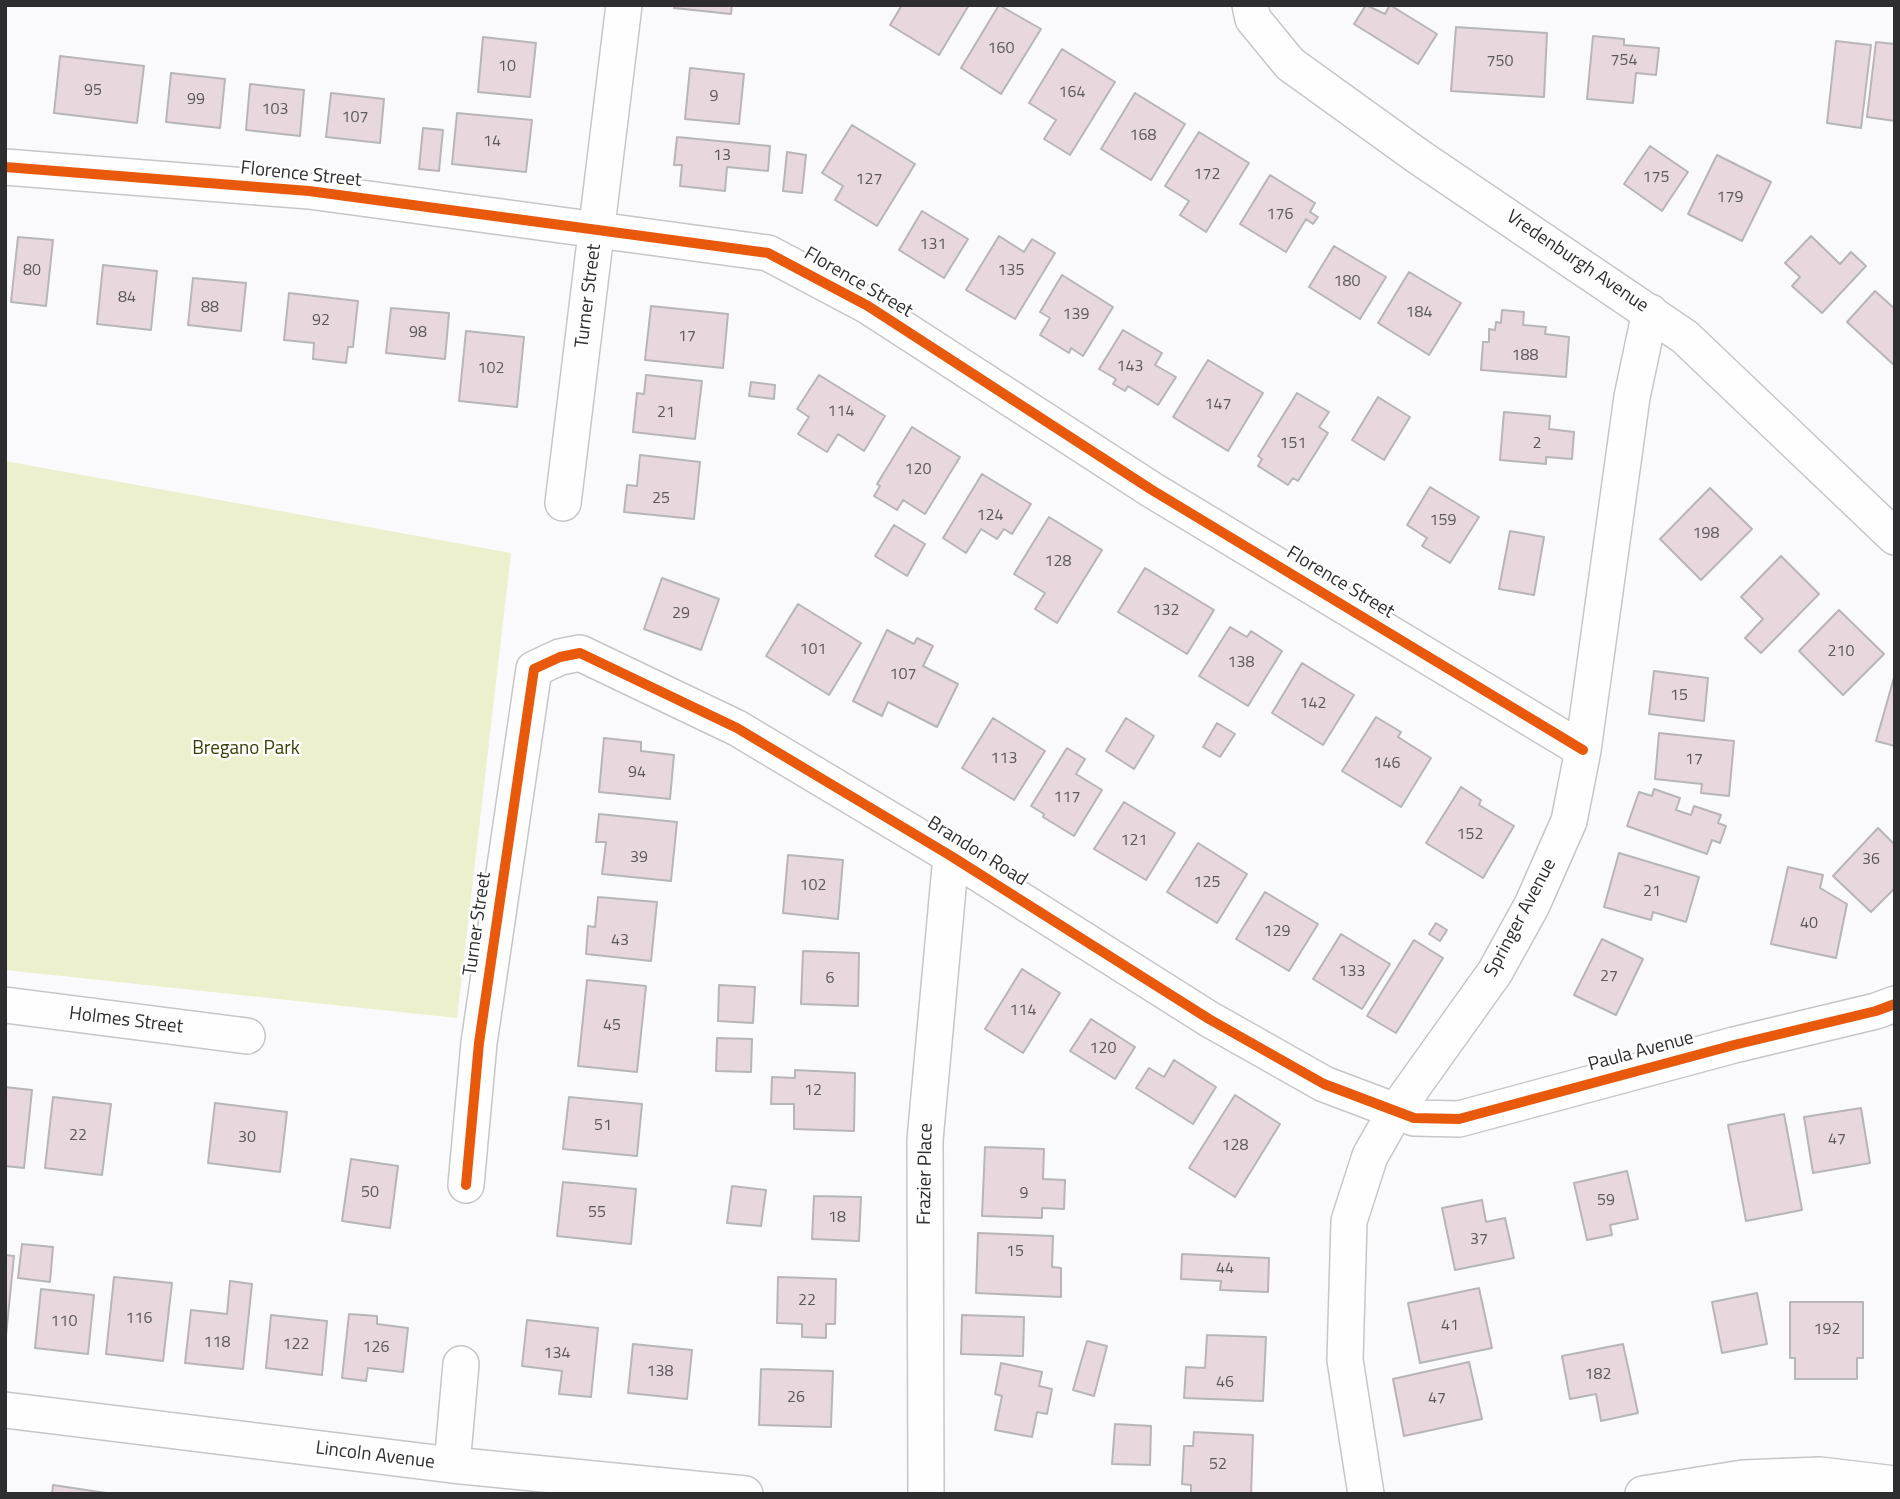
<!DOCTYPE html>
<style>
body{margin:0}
#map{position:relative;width:1900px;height:1499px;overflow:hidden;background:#fafafd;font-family:"Titillium Web",sans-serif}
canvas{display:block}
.frame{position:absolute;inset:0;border:7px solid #2e2e30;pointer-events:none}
</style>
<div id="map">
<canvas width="1900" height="1499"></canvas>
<div class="frame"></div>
</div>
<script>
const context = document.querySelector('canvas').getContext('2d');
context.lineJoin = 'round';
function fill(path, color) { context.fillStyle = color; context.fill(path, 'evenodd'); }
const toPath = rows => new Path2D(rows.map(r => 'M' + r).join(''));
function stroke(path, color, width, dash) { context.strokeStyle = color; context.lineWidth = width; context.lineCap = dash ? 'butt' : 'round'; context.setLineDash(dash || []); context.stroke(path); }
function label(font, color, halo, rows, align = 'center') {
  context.font = font + ' "Titillium Web",sans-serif'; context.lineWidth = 5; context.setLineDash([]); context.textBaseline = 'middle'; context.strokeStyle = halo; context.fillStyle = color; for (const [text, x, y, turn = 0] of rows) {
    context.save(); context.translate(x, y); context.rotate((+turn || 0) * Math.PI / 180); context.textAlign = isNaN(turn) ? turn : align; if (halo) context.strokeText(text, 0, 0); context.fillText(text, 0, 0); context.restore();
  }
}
fill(toPath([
 [5,461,511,553,457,1018,5,970]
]), '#edf0cc');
const building = toPath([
 [675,5,732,5,731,14,674,8,675,5],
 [902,5,969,5,939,55,890,25,902,5],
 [999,5,1041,29,1001,94,961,68,999,5],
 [1366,5,1385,14,1390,5,1437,34,1418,64,1354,24,1366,5],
 [1456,27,1547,33,1544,97,1451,91,1456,27],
 [1593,36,1624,39,1624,45,1659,48,1656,75,1636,73,1633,103,1587,99,1593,36],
 [483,37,536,43,530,97,478,92,483,37],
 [1836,41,1871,45,1861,128,1827,123,1836,41],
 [1876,42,1895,44,1895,121,1867,117,1876,42],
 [1062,49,1115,82,1070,155,1044,139,1056,120,1029,103,1062,49],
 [60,56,144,66,137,123,54,113,60,56],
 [690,68,744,74,739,124,685,119,690,68],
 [171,73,225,79,220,128,166,122,171,73],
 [250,84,304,90,300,136,246,130,250,84],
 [331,93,384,99,380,143,326,137,331,93],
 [1135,93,1185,124,1151,180,1101,149,1135,93],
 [457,113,532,120,526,172,452,164,457,113],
 [852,125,915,164,877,226,835,200,843,186,822,173,852,125],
 [423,128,443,130,439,171,419,169,423,128],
 [1199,132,1249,163,1206,232,1180,215,1189,201,1165,186,1199,132],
 [677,137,770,146,768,171,727,167,725,191,680,186,682,165,674,165,677,137],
 [1650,146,1688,172,1662,211,1624,184,1650,146],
 [787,152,806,155,802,193,783,191,787,152],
 [1717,155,1771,182,1742,241,1688,214,1717,155],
 [1270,175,1315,203,1310,212,1318,217,1313,224,1306,219,1286,252,1240,224,1270,175],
 [922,211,968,239,944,278,899,250,922,211],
 [999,236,1024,252,1032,239,1055,253,1015,319,966,290,999,236],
 [1811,236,1840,264,1851,252,1866,266,1822,313,1792,286,1800,277,1785,263,1811,236],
 [18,237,53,240,46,306,11,302,18,237],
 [1334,246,1386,277,1360,319,1309,287,1334,246],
 [103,265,157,271,151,330,97,324,103,265],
 [1409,272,1461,303,1429,355,1378,323,1409,272],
 [1062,275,1113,307,1083,356,1071,348,1069,353,1040,335,1050,318,1040,312,1062,275],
 [193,278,246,283,241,331,188,325,193,278],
 [1875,291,1895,309,1895,366,1847,322,1875,291],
 [289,293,358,301,353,347,348,347,346,363,313,359,314,343,284,340,289,293],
 [651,306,728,314,723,368,645,360,651,306],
 [391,308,449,313,445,359,386,353,391,308],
 [1502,310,1524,312,1523,325,1546,327,1545,334,1569,337,1566,377,1481,370,1483,342,1489,342,1489,329,1495,330,1496,322,1501,323,1502,310],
 [1123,330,1162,353,1155,365,1176,377,1158,405,1128,386,1125,391,1113,384,1116,379,1099,369,1123,330],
 [466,331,524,337,517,407,459,401,466,331],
 [1208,360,1263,393,1228,451,1173,417,1208,360],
 [646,375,702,381,695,439,633,432,637,393,644,394,646,375],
 [819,375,885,416,864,451,838,434,827,452,798,434,809,417,797,409,819,375],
 [751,382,775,385,774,399,749,396,751,382],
 [1297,393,1329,412,1319,427,1328,433,1298,481,1293,478,1288,485,1258,466,1262,459,1258,456,1297,393],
 [1378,397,1410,417,1384,460,1352,440,1378,397],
 [1504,412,1550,416,1549,429,1574,432,1572,459,1546,457,1546,464,1500,460,1504,412],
 [912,427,960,457,925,514,903,500,897,510,874,496,880,486,877,484,912,427],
 [640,455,700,462,694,519,624,512,627,485,637,486,640,455],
 [982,474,1031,504,1012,534,1004,529,997,539,981,529,966,553,943,538,982,474],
 [1430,487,1479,517,1450,563,1422,546,1427,538,1407,525,1430,487],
 [1710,488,1752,529,1701,580,1660,539,1710,488],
 [1049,517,1102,550,1057,623,1035,609,1045,593,1014,574,1049,517],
 [894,525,925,544,907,576,875,556,894,525],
 [1510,531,1544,537,1534,595,1499,589,1510,531],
 [1781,556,1819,594,1761,653,1745,638,1763,619,1741,597,1781,556],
 [1145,568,1214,610,1187,654,1118,612,1145,568],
 [662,578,719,599,701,650,644,629,662,578],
 [798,604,861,643,829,695,766,656,798,604],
 [1839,610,1884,654,1843,695,1799,651,1839,610],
 [1230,627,1247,637,1251,631,1282,651,1248,706,1199,676,1230,627],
 [887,630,914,644,917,638,933,646,923,666,958,684,937,727,888,702,882,716,853,701,887,630],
 [1302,663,1354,695,1323,745,1272,713,1302,663],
 [1654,671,1708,678,1704,721,1649,714,1654,671],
 [1895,674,1895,746,1876,741,1895,674],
 [1376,717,1401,732,1398,737,1431,758,1401,807,1342,771,1376,717],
 [993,718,1045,751,1014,800,962,768,993,718],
 [1126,718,1154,736,1134,769,1106,751,1126,718],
 [1217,723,1235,734,1220,757,1203,747,1217,723],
 [1659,733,1734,741,1729,796,1701,793,1702,784,1655,779,1659,733],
 [604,738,641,742,641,751,674,755,670,799,599,792,604,738],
 [1067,748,1085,759,1076,774,1102,790,1074,836,1043,817,1044,814,1031,806,1067,748],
 [1461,787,1481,800,1479,805,1514,826,1483,878,1426,843,1461,787],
 [1654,789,1680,798,1676,810,1691,815,1694,806,1721,815,1718,823,1726,826,1720,843,1712,840,1707,854,1627,826,1639,792,1652,796,1654,789],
 [1124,802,1175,833,1146,880,1094,849,1124,802],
 [599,814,677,822,671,881,602,874,606,842,596,842,599,814],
 [1878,828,1895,845,1895,888,1871,912,1833,876,1878,828],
 [1198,843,1247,874,1217,923,1167,892,1198,843],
 [1619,853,1699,877,1686,922,1653,912,1651,920,1604,907,1619,853],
 [788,855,843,860,838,919,783,913,788,855],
 [1788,867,1823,875,1820,888,1847,904,1836,958,1771,944,1788,867],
 [1265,892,1318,924,1289,971,1236,939,1265,892],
 [598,897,657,902,651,961,586,954,588,926,595,927,598,897],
 [1436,923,1447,930,1440,941,1429,934,1436,923],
 [1341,934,1390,964,1362,1009,1313,979,1341,934],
 [1602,939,1643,959,1616,1015,1574,995,1602,939],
 [1414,940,1443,958,1396,1033,1367,1016,1414,940],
 [803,951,859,953,858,1006,801,1004,803,951],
 [1022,969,1060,993,1023,1053,985,1029,1022,969],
 [587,980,646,986,637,1072,578,1066,587,980],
 [719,985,755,987,753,1023,718,1021,719,985],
 [1091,1019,1135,1047,1115,1079,1070,1051,1091,1019],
 [717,1038,752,1039,751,1072,716,1071,717,1038],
 [1174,1060,1216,1087,1193,1124,1136,1088,1149,1068,1164,1077,1174,1060],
 [795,1070,855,1073,854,1131,794,1129,794,1104,771,1104,772,1077,795,1078,795,1070],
 [5,1087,32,1090,24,1168,5,1166,5,1087],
 [1235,1095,1280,1124,1235,1197,1189,1168,1235,1095],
 [53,1097,111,1104,102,1175,45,1168,53,1097],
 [569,1097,642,1104,637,1156,563,1149,569,1097],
 [215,1103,287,1112,280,1172,208,1163,215,1103],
 [1861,1108,1870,1163,1813,1173,1804,1117,1861,1108],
 [1784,1114,1802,1210,1746,1221,1728,1125,1784,1114],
 [985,1147,1044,1149,1043,1179,1065,1180,1064,1209,1042,1208,1042,1218,982,1216,985,1147],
 [351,1159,398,1166,390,1228,342,1221,351,1159],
 [1627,1171,1638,1219,1610,1225,1612,1235,1587,1240,1574,1183,1627,1171],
 [563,1182,636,1189,631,1244,557,1236,563,1182],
 [732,1186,766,1190,761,1226,727,1223,732,1186],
 [814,1196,861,1197,859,1241,812,1239,814,1196],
 [1482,1200,1486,1222,1505,1218,1514,1258,1455,1270,1442,1208,1482,1200],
 [978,1233,1053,1236,1052,1267,1061,1268,1061,1297,976,1293,978,1233],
 [22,1244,53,1247,50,1282,18,1278,22,1244],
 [1182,1254,1269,1258,1268,1292,1220,1290,1221,1281,1181,1279,1182,1254],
 [5,1255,14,1256,6,1336,5,1336,5,1255],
 [114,1277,172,1283,163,1361,106,1354,114,1277],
 [778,1277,836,1279,835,1324,826,1324,826,1338,802,1337,802,1324,777,1323,778,1277],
 [230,1281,252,1284,243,1369,185,1363,191,1310,227,1314,230,1281],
 [1479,1288,1492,1348,1420,1363,1408,1303,1479,1288],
 [41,1289,94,1295,88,1354,35,1348,41,1289],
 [1757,1293,1767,1344,1722,1353,1712,1302,1757,1293],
 [1790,1302,1863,1302,1863,1358,1857,1358,1857,1379,1795,1379,1795,1358,1790,1358,1790,1302],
 [349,1314,377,1316,377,1324,408,1328,403,1372,368,1368,366,1381,342,1378,349,1314],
 [271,1315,327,1321,322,1375,266,1368,271,1315],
 [962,1315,1024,1317,1023,1356,961,1354,962,1315],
 [527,1320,598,1328,591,1397,559,1394,562,1371,522,1366,527,1320],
 [1207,1335,1266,1337,1263,1401,1184,1398,1186,1367,1205,1368,1207,1335],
 [1087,1341,1107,1346,1094,1396,1073,1390,1087,1341],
 [633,1344,692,1350,687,1399,628,1393,633,1344],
 [1623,1344,1638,1413,1601,1421,1596,1394,1570,1399,1562,1356,1623,1344],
 [1469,1362,1482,1419,1404,1436,1393,1379,1469,1362],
 [1001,1363,1042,1372,1039,1386,1052,1389,1047,1414,1037,1412,1032,1437,995,1430,1002,1396,995,1394,1001,1363],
 [761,1369,833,1371,831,1427,759,1425,761,1369],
 [1115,1424,1151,1426,1150,1465,1112,1464,1115,1424],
 [1194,1432,1253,1435,1251,1494,1191,1494,1191,1485,1182,1484,1184,1446,1193,1446,1194,1432],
 [53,1485,113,1494,52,1494,53,1485]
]);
fill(building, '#e8d8de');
stroke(building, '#b6b5b7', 2);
const minor = toPath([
 [1250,5,1253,19,1290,64,1419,157,1685,337,1895,537],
 [5,167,309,191,768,253,868,306,1152,490,1583,750],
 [563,503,624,5],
 [5,1005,247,1036],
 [466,1185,479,1043,534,669,560,657,580,653,737,728,951,856,1209,1019,1324,1084,1414,1118,1459,1119,1734,1045,1876,1011,1895,1004],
 [5,1410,452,1465,745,1494],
 [452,1465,461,1364],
 [926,1494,925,1140,951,856],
 [1366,1494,1345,1360,1349,1221,1370,1156,1395,1112,1495,972,1532,905,1569,821,1583,750,1632,397,1650,312],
 [1643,1494,1743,1478,1820,1475,1895,1484]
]);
stroke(minor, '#c6c6c8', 38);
stroke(minor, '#fefeff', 35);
stroke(toPath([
 [5,167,309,191,768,253,868,306,1152,490,1583,750],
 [466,1185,479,1043,534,669,560,657,580,653,737,728,951,856,1209,1019,1324,1084,1414,1118,1459,1119,1734,1045,1876,1011,1895,1004]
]), '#e8590c', 10);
label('16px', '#5c585c', null, [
 ["160",1001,49],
 ["754",1624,61],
 ["750",1500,62],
 ["10",507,67],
 ["95",93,91],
 ["164",1072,93],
 ["9",714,97],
 ["99",196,100],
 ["103",275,110],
 ["107",355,118],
 ["168",1143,136],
 ["14",492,142],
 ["13",722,156],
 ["172",1207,175],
 ["175",1656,178],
 ["127",869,180],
 ["179",1730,198],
 ["176",1280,215],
 ["131",933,245],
 ["80",32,271],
 ["135",1011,271],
 ["180",1347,282],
 ["84",127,298],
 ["88",210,308],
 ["184",1419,313],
 ["139",1076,315],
 ["92",321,321],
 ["98",418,333],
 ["17",687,337],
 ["188",1525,356],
 ["143",1130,367],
 ["102",491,369],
 ["147",1218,405],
 ["114",841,412],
 ["21",666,413],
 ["151",1293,444],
 ["2",1537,444],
 ["120",918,470],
 ["25",661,499],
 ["124",990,516],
 ["159",1443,521],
 ["198",1706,534],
 ["128",1058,562],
 ["132",1166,611],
 ["29",681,614],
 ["101",813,650],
 ["210",1841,652],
 ["138",1241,663],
 ["107",903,675],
 ["15",1679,696],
 ["142",1313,704],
 ["113",1004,759],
 ["17",1694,760],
 ["146",1387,764],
 ["94",637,773],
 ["117",1067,798],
 ["152",1470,835],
 ["121",1134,841],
 ["39",639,858],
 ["36",1871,860],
 ["125",1207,883],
 ["102",813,886],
 ["21",1652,892],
 ["40",1809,924],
 ["129",1277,932],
 ["43",620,941],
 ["133",1352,972],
 ["27",1609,977],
 ["6",830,979],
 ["114",1023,1011],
 ["45",612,1026],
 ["120",1103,1049],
 ["12",813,1091],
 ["51",603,1126],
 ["22",78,1136],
 ["30",247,1138],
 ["47",1837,1140],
 ["128",1235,1146],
 ["50",370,1193],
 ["9",1024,1194],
 ["59",1606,1201],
 ["55",597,1213],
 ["18",837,1218],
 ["37",1479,1240],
 ["15",1015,1252],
 ["44",1225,1269],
 ["22",807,1301],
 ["116",139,1319],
 ["110",64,1322],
 ["41",1450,1326],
 ["192",1827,1330],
 ["118",217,1343],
 ["122",296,1345],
 ["126",376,1348],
 ["134",557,1354],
 ["138",660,1372],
 ["182",1598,1375],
 ["46",1225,1383],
 ["26",796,1398],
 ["47",1437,1399],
 ["52",1218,1465]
]);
label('19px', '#2e2e30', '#fff', [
 ["Florence Street",301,175,6],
 ["Vredenburgh Avenue",1577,262,34],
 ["Florence Street",858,283,30],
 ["Turner Street",589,296,-83],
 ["Florence Street",1340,583,31],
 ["Brandon Road",977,852,32],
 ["Springer Avenue",1521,918,-62],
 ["Turner Street",478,924,-82],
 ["Holmes Street",126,1021,7],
 ["Paula Avenue",1641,1052,-15],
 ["Frazier Place",926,1174,-89],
 ["Lincoln Avenue",375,1456,7]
]);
label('19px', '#3d3e00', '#fff', [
 ["Bregano Park",246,749]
]);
</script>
